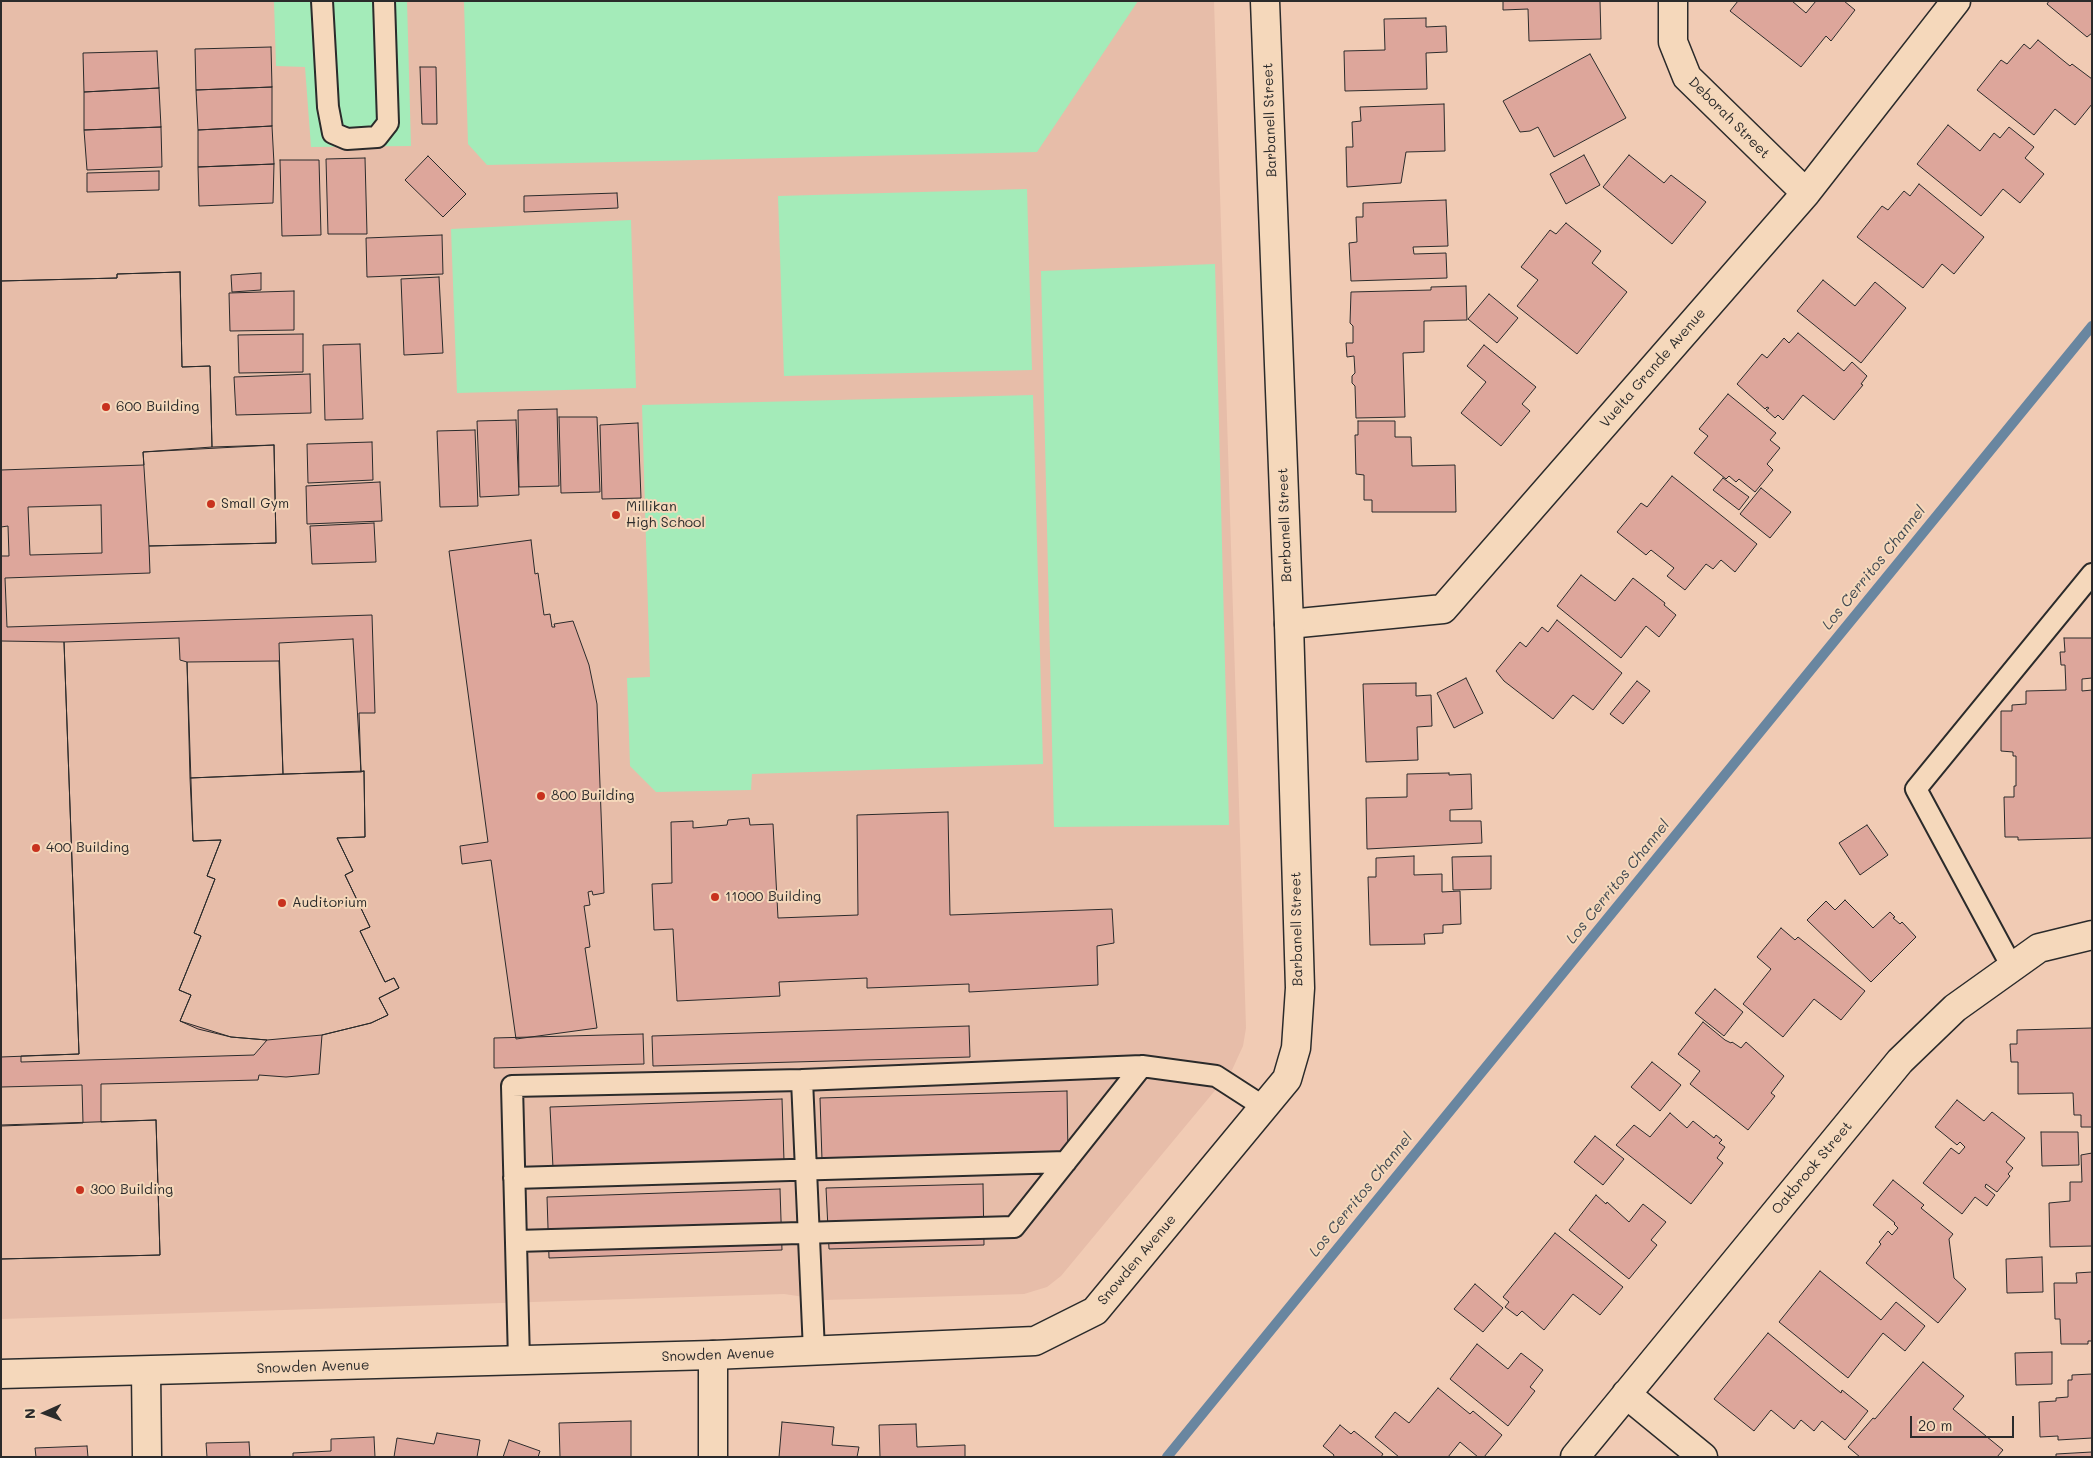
<!DOCTYPE html>
<style>
body{margin:0}
#map{position:relative;width:2093px;height:1458px;overflow:hidden;background:#f1cbb4;font-family:Mali,sans-serif}
canvas{display:block}
.frame{position:absolute;inset:0;border:2px solid #2b2b2b;pointer-events:none}
.north{position:absolute;left:20px;top:1388px;width:50px;height:50px;-webkit-text-stroke:4px #f5d8bb;paint-order:stroke;rotate:268deg;font-size:14px;font-weight:700;line-height:20px;text-align:center;color:#2b2b2b}
.north::after{content:'';display:block;margin:auto;width:18px;height:22px;background:#2b2b2b;clip-path:polygon(50% 0,100% 100%,50% 72%,0 100%)}
.scale{position:absolute;left:1910px;top:1416px;width:104px;height:22px;box-sizing:border-box;border:2px solid #2b2b2b;border-top:0;padding-left:6px;font-size:15px;line-height:18px;white-space:nowrap;color:#2b2b2b;-webkit-text-stroke:4px #f5d8bb;paint-order:stroke}
</style>
<div id="map">
<canvas width="2093" height="1458"></canvas>
<div class="frame"></div>
<div class="north">N</div>
<div class="scale">20 m</div>
</div>
<script>
const context = document.querySelector('canvas').getContext('2d');
context.lineJoin = 'round';
function fill(path, color) { context.fillStyle = color; context.fill(path, 'evenodd'); }
const toPath = rows => new Path2D(rows.map(r => 'M' + r).join(''));
function stroke(path, color, width, dash) { context.strokeStyle = color; context.lineWidth = width; context.lineCap = dash ? 'butt' : 'round'; context.setLineDash(dash || []); context.stroke(path); }
function label(font, color, halo, rows, align = 'center') {
  context.font = font + ' Mali,sans-serif'; context.lineWidth = 4; context.setLineDash([]); context.textBaseline = 'middle'; context.strokeStyle = halo; context.fillStyle = color; for (const [text, x, y, turn = 0] of rows) {
    context.save(); context.translate(x, y); context.rotate((+turn || 0) * Math.PI / 180); context.textAlign = isNaN(turn) ? turn : align; if (halo) context.strokeText(text, 0, 0); context.fillText(text, 0, 0); context.restore();
  }
}
fill(toPath([
 [1,1,1214,1,1246,1028,1243,1046,1232,1070,1061,1276,1047,1287,1024,1294,825,1300,784,1294,1,1319]
]), '#e7bda9');
fill(toPath([
 [274,1,407,1,411,146,311,147,305,67,276,66],
 [464,1,1138,1,1037,152,487,165,468,144],
 [1027,189,1032,370,784,376,778,196],
 [631,220,636,388,457,393,451,229],
 [1215,264,1229,825,1054,827,1041,271],
 [1033,395,1043,764,752,774,751,790,656,792,630,766,627,678,650,677,642,405]
]), '#a4ebb9');
stroke(toPath([
 [1167,1457,2092,326]
]), '#6986a0', 10);
const building = toPath([
 [1503,1,1600,1,1601,39,1529,41,1528,9,1503,10,1503,1],
 [1738,1,1792,1,1806,13,1816,1,1844,1,1855,10,1831,41,1826,36,1801,67,1730,11,1738,1],
 [2049,1,2092,1,2092,33,2087,37,2047,4,2049,1],
 [1426,18,1426,27,1446,26,1447,52,1426,53,1427,89,1345,91,1344,51,1385,50,1384,19,1426,18],
 [2038,40,2070,66,2072,64,2092,79,2092,104,2075,125,2055,109,2034,135,1977,90,2001,60,2007,64,2024,44,2030,49,2038,40],
 [271,47,272,87,196,90,195,49,271,47],
 [157,51,159,88,84,92,83,53,157,51],
 [1590,54,1626,118,1554,157,1538,127,1530,131,1520,132,1503,101,1590,54],
 [420,67,436,67,437,124,422,124,420,67],
 [272,87,272,126,198,130,196,90,272,87],
 [159,88,161,127,84,130,84,92,159,88],
 [1444,104,1445,151,1406,152,1401,183,1347,187,1346,147,1353,147,1352,122,1361,121,1360,107,1444,104],
 [1948,125,1980,151,1994,133,2000,138,2009,127,2034,147,2025,158,2044,174,2020,203,2003,189,1981,216,1917,164,1948,125],
 [272,126,274,164,198,167,198,130,272,126],
 [161,127,162,167,87,170,84,130,161,127],
 [1584,155,1600,185,1566,204,1550,174,1584,155],
 [1629,155,1664,183,1671,175,1706,202,1672,244,1603,187,1629,155],
 [428,156,466,194,443,217,405,180,428,156],
 [365,158,367,234,328,234,326,159,365,158],
 [280,160,319,160,321,235,282,236,280,160],
 [274,164,273,203,199,206,198,167,274,164],
 [159,171,159,190,87,192,87,173,159,171],
 [1919,184,1984,237,1954,274,1942,264,1923,288,1857,237,1882,206,1888,210,1904,191,1910,196,1919,184],
 [617,193,618,208,524,212,524,196,617,193],
 [1446,200,1448,246,1413,247,1414,254,1446,253,1447,278,1351,281,1349,243,1357,242,1356,217,1363,217,1363,203,1446,200],
 [1566,223,1601,251,1592,263,1627,292,1577,354,1517,306,1538,280,1521,267,1550,230,1556,234,1566,223],
 [442,235,443,274,367,277,366,238,442,235],
 [180,272,182,367,210,366,212,447,274,445,276,543,149,546,150,573,5,578,7,627,372,615,375,713,359,713,361,772,364,771,365,837,337,838,353,871,345,875,370,927,360,931,385,982,394,978,399,988,379,998,388,1015,371,1023,322,1035,319,1074,286,1077,259,1075,258,1080,101,1084,101,1122,156,1120,160,1255,1,1259,1,1126,83,1123,82,1085,1,1087,1,556,9,556,8,526,1,527,1,281,117,278,117,274,180,272],
 [101,505,102,553,30,555,28,507,101,505],
 [179,638,180,660,187,662,193,841,221,840,207,876,215,879,194,933,201,936,179,990,191,995,180,1021,198,1029,231,1037,267,1040,254,1055,21,1062,21,1056,79,1054,64,642,179,638],
 [180,272,182,367,210,366,212,447,143,452,144,465,1,470,1,281,117,278,117,274,180,272],
 [261,273,261,290,232,292,231,275,261,273],
 [439,277,443,353,404,355,401,279,439,277],
 [1823,280,1855,306,1875,282,1906,308,1861,363,1797,311,1823,280],
 [1466,286,1467,320,1424,321,1424,352,1403,353,1405,417,1356,418,1355,386,1352,383,1352,376,1355,373,1354,356,1347,357,1346,343,1353,343,1353,326,1350,323,1351,292,1431,290,1431,287,1466,286],
 [294,291,294,330,230,331,229,293,294,291],
 [1489,294,1518,318,1497,343,1468,319,1489,294],
 [1798,333,1844,371,1852,362,1867,376,1861,384,1863,385,1834,420,1803,395,1783,420,1778,415,1775,418,1766,410,1769,408,1767,407,1765,409,1737,384,1762,354,1767,358,1784,338,1789,343,1798,333],
 [303,334,303,372,239,373,238,335,303,334],
 [360,344,363,419,325,420,323,345,360,344],
 [1484,345,1536,387,1522,404,1530,411,1501,446,1461,413,1486,382,1467,366,1484,345],
 [310,374,311,413,236,415,234,377,310,374],
 [1728,394,1776,433,1770,440,1780,448,1767,464,1773,470,1755,492,1739,479,1736,482,1729,476,1726,479,1694,453,1708,436,1699,429,1728,394],
 [557,409,559,486,519,487,518,410,557,409],
 [559,417,597,417,600,492,561,493,559,417],
 [516,420,519,495,480,497,477,421,516,420],
 [1358,421,1395,421,1395,437,1411,437,1412,466,1455,465,1456,512,1372,512,1372,500,1364,500,1364,475,1356,474,1355,435,1358,435,1358,421],
 [638,423,641,498,602,499,600,425,638,423],
 [475,430,478,506,440,507,437,431,475,430],
 [372,442,373,480,308,483,307,444,372,442],
 [274,445,276,543,149,546,143,452,274,445],
 [1672,476,1757,544,1735,572,1721,560,1713,569,1706,564,1685,590,1667,576,1674,568,1651,550,1646,555,1617,532,1641,503,1647,507,1672,476],
 [1723,478,1749,497,1739,510,1713,490,1723,478],
 [380,482,382,521,307,524,306,486,380,482],
 [1761,488,1791,512,1770,538,1740,514,1761,488],
 [374,523,376,562,312,564,310,526,374,523],
 [531,540,535,574,538,573,544,615,550,614,552,627,555,627,554,624,573,621,589,665,597,704,604,893,593,895,592,891,588,892,590,905,584,906,590,947,585,948,597,1028,516,1039,491,860,462,864,460,846,488,842,449,551,531,540],
 [1581,575,1615,601,1633,578,1665,603,1664,605,1676,615,1659,637,1646,626,1621,658,1557,606,1581,575],
 [1557,620,1622,673,1593,710,1573,695,1553,719,1504,681,1496,671,1520,642,1526,647,1542,627,1548,632,1557,620],
 [2064,638,2092,638,2092,678,2082,679,2082,691,2092,690,2092,838,2018,840,2018,837,2005,837,2004,797,2014,797,2014,786,2016,786,2016,756,2013,756,2013,752,2001,751,2001,711,2012,711,2012,705,2026,704,2026,691,2066,690,2065,665,2061,665,2060,652,2065,652,2064,638],
 [353,639,361,772,283,774,279,643,353,639],
 [1,641,64,642,79,1054,1,1057,1,641],
 [279,661,283,774,190,778,187,662,279,661],
 [1466,678,1483,713,1454,728,1437,693,1466,678],
 [1637,681,1650,691,1623,724,1610,714,1637,681],
 [1416,683,1416,696,1431,695,1432,726,1417,727,1418,760,1366,762,1363,684,1416,683],
 [364,771,365,837,337,838,353,871,345,875,370,927,360,931,385,982,394,978,399,988,379,998,388,1015,371,1023,322,1035,267,1040,231,1037,180,1021,191,995,179,990,201,936,194,933,215,879,207,876,221,840,193,841,190,778,364,771],
 [1449,773,1449,775,1471,774,1472,809,1450,810,1450,821,1481,821,1482,843,1367,849,1366,798,1407,797,1407,774,1449,773],
 [948,812,950,915,1112,909,1114,943,1097,946,1098,985,969,992,969,984,867,988,867,978,779,982,780,996,677,1001,673,929,654,930,652,884,672,883,671,822,693,821,693,828,727,825,728,820,749,818,750,825,773,824,778,918,858,915,857,815,948,812],
 [1867,825,1888,855,1860,875,1839,843,1867,825],
 [1414,856,1414,875,1442,874,1442,892,1460,891,1461,924,1443,925,1443,933,1424,934,1425,944,1370,945,1368,877,1376,877,1376,858,1414,856],
 [1491,856,1491,889,1453,890,1452,857,1491,856],
 [1845,900,1873,928,1890,912,1895,917,1893,918,1900,924,1902,922,1916,937,1871,982,1807,920,1826,901,1835,910,1845,900],
 [1781,928,1795,940,1798,937,1865,991,1841,1020,1814,999,1783,1037,1743,1004,1771,969,1757,957,1781,928],
 [1715,989,1743,1012,1724,1036,1695,1013,1715,989],
 [1703,1022,1725,1040,1731,1043,1732,1042,1741,1048,1746,1042,1784,1076,1771,1093,1775,1096,1748,1130,1690,1084,1700,1071,1678,1054,1703,1022],
 [969,1026,970,1057,653,1066,652,1036,969,1026],
 [2092,1028,2092,1127,2081,1127,2081,1115,2074,1115,2073,1093,2018,1094,2018,1062,2011,1062,2010,1044,2017,1044,2017,1030,2092,1028],
 [643,1034,644,1064,494,1068,494,1038,643,1034],
 [1652,1062,1681,1085,1660,1111,1631,1087,1652,1062],
 [1067,1091,1068,1153,822,1160,820,1098,1067,1091],
 [782,1099,784,1161,553,1168,550,1107,782,1099],
 [1957,1100,1984,1121,1992,1112,2025,1138,2006,1162,2013,1168,2008,1174,2010,1176,1997,1192,1986,1184,1985,1187,1995,1195,1987,1206,1975,1197,1962,1214,1923,1183,1951,1148,1959,1154,1965,1147,1960,1142,1957,1145,1935,1127,1957,1100],
 [1670,1113,1687,1128,1693,1121,1714,1138,1716,1135,1722,1140,1719,1143,1725,1147,1717,1158,1723,1163,1691,1204,1616,1145,1634,1125,1650,1137,1670,1113],
 [156,1120,160,1255,1,1259,1,1125,156,1120],
 [2041,1132,2078,1132,2079,1165,2042,1166,2041,1132],
 [1595,1136,1624,1159,1603,1185,1574,1162,1595,1136],
 [2092,1153,2092,1246,2050,1247,2049,1203,2070,1201,2070,1182,2082,1182,2081,1155,2092,1153],
 [1893,1180,1924,1205,1921,1208,1953,1234,1949,1239,1954,1278,1966,1289,1938,1323,1866,1263,1881,1244,1879,1242,1888,1231,1892,1235,1898,1228,1894,1224,1895,1223,1873,1205,1893,1180],
 [983,1184,984,1245,829,1249,826,1188,983,1184],
 [780,1189,782,1250,549,1258,547,1197,780,1189],
 [1596,1195,1606,1204,1607,1202,1629,1222,1643,1204,1666,1222,1651,1240,1657,1245,1629,1279,1569,1230,1596,1195],
 [1555,1233,1623,1287,1600,1315,1573,1294,1544,1330,1522,1311,1517,1316,1505,1307,1509,1302,1503,1297,1555,1233],
 [2042,1257,2043,1292,2007,1293,2006,1259,2042,1257],
 [1820,1271,1881,1320,1896,1302,1925,1326,1905,1351,1883,1333,1848,1378,1779,1322,1820,1271],
 [2092,1272,2092,1341,2088,1341,2088,1344,2061,1344,2060,1319,2055,1319,2054,1283,2077,1283,2076,1273,2092,1272],
 [1475,1284,1503,1308,1483,1332,1454,1309,1475,1284],
 [1768,1333,1841,1393,1842,1390,1868,1411,1845,1440,1822,1421,1814,1431,1801,1420,1794,1429,1771,1410,1754,1431,1714,1399,1768,1333],
 [1477,1344,1508,1369,1521,1353,1543,1370,1530,1387,1535,1391,1508,1426,1450,1379,1477,1344],
 [2052,1352,2052,1384,2016,1385,2015,1353,2052,1352],
 [1923,1362,1964,1396,1953,1409,2003,1450,1997,1457,1860,1457,1848,1447,1873,1418,1875,1419,1923,1362],
 [2092,1374,2092,1438,2058,1440,2058,1436,2040,1437,2039,1402,2056,1401,2056,1398,2068,1397,2068,1380,2072,1380,2072,1375,2092,1374],
 [1438,1388,1470,1414,1473,1411,1502,1435,1484,1457,1478,1457,1460,1442,1448,1457,1399,1457,1375,1437,1395,1412,1409,1423,1438,1388],
 [631,1421,631,1457,560,1457,559,1423,631,1421],
 [782,1422,834,1427,832,1445,859,1447,857,1457,779,1457,782,1422],
 [916,1424,917,1447,965,1445,965,1457,880,1457,879,1425,916,1424],
 [1340,1425,1351,1434,1354,1431,1383,1454,1381,1457,1333,1457,1334,1455,1323,1446,1340,1425],
 [437,1433,480,1440,477,1457,394,1457,397,1438,434,1444,437,1433],
 [374,1437,375,1457,293,1457,293,1453,331,1451,331,1439,374,1437],
 [509,1440,540,1451,538,1457,503,1457,509,1440],
 [249,1442,250,1457,207,1457,206,1443,249,1442],
 [87,1446,88,1457,36,1457,35,1448,87,1446],
 [2092,1452,2092,1457,2056,1457,2056,1454,2092,1452]
]);
fill(building, '#dda69b');
stroke(building, '#2b2b2b', 1);
const service = toPath([
 [322,1,328,107,333,133,347,139,377,137,388,123,384,1],
 [2012,967,1916,789,2092,574],
 [802,1080,814,1351],
 [514,1178,1066,1162],
 [516,1241,1014,1227,1142,1066],
 [519,1361,512,1086,802,1080,1142,1066,1216,1076,1264,1107]
]);
const minor = toPath([
 [1673,1,1673,42,1687,77,1806,193],
 [1289,624,1443,609,1806,193,1956,1],
 [713,1355,713,1457],
 [146,1371,147,1457],
 [1626,1394,1703,1457],
 [1575,1457,1900,1061,1955,1008,2039,948,2092,935]
]);
const tertiary = toPath([
 [1,1374,713,1355,1035,1341,1095,1311,1287,1079,1296,1048,1300,988,1289,624,1265,1]
]);
stroke(service, '#2b2b2b', 24);
stroke(minor, '#2b2b2b', 31);
stroke(tertiary, '#2b2b2b', 31);
stroke(service, '#f5d8bb', 20);
stroke(minor, '#f5d8bb', 28);
stroke(tertiary, '#f5d8bb', 28);
for (const [x, y, r, color] of [
 [106,407,5,"#c8321e"],
 [211,504,5,"#c8321e"],
 [616,515,5,"#c8321e"],
 [541,796,5,"#c8321e"],
 [36,848,5,"#c8321e"],
 [715,897,5,"#c8321e"],
 [282,903,5,"#c8321e"],
 [80,1190,5,"#c8321e"]
]) { const dot = new Path2D(); dot.arc(x, y, r, 0, 2 * Math.PI); context.fillStyle = color; context.fill(dot); stroke(dot, '#f5d8bb', 2); }
label('14px', '#2b2b2b', '#f5d8bb', [
 ["Deborah Street",1729,118,45],
 ["Barbanell Street",1270,120,-92],
 ["Vuelta Grande Avenue",1653,368,-49],
 ["Barbanell Street",1285,525,-92],
 ["Barbanell Street",1297,929,-91],
 ["Oakbrook Street",1812,1168,-50],
 ["Snowden Avenue",1137,1260,-50],
 ["Snowden Avenue",718,1355,-2],
 ["Snowden Avenue",313,1367,-2]
]);
label('14px', '#2b2b2b', '#f5d8bb', [
 ["600 Building",116,407],
 ["Small Gym",221,504],
 ["Millikan",626,507],
 ["High School",626,523],
 ["800 Building",551,796],
 ["400 Building",46,848],
 ["11000 Building",725,897],
 ["Auditorium",292,903],
 ["300 Building",90,1190]
], 'left');
label('italic 15px', '#404952', '#f5d8bb', [
 ["Los Cerritos Channel",1874,568,-51],
 ["Los Cerritos Channel",1618,882,-51],
 ["Los Cerritos Channel",1361,1195,-51]
]);
</script>
